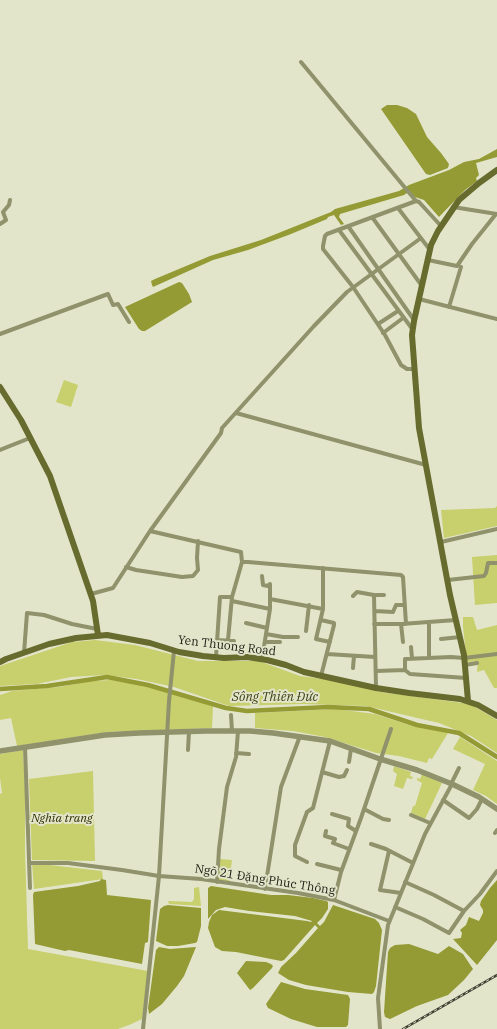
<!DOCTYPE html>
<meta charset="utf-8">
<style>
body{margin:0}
canvas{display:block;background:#e2e5c9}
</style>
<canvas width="497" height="1029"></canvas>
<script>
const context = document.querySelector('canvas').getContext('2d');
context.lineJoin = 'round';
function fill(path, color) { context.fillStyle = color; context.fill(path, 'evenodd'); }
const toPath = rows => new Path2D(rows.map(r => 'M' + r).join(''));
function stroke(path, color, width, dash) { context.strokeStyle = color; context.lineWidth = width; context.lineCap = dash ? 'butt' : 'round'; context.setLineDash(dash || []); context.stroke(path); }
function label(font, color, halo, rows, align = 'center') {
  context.font = font + ' "IBM Plex Serif",serif'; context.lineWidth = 4; context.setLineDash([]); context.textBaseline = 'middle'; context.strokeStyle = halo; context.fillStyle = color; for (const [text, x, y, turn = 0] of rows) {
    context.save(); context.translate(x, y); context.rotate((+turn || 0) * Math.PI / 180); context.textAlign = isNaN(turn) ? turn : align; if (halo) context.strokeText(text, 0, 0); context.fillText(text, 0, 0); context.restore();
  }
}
fill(toPath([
 [64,380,78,385,71,407,56,402],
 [497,506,497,526,444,538,441,510,495,508],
 [497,555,497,603,475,605,472,557],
 [463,617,473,617,477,630,497,625,497,688,494,688,484,670,477,672,478,661,467,662,463,627],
 [95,640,135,645,198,661,259,661,300,676,339,681,381,692,470,704,497,720,497,753,471,736,439,723,366,706,304,704,229,706,174,687,137,679,105,675,71,677,37,684,0,686,0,666,72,642],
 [111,680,148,686,213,706,212,728,108,732,17,746,11,718,0,720,0,695,12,691,59,687,91,681],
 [336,709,375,714,409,725,448,733,432,759,429,758,427,763,399,756,376,753,325,737,293,731,255,728,255,713],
 [460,737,497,761,497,804,486,796,473,790,485,764,453,749],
 [23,750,25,790,25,851,28,949,148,971,142,1019,129,1025,118,1029,0,1029,0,794,2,793,0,778,0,754],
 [394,766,411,772,410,776,413,777,412,779,407,778,403,789,394,786,397,774,393,771],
 [93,771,95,861,32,860,29,779],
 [422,774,442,783,425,819,411,813,413,806,415,806,422,783,417,780,417,778,420,779],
 [220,859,232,860,229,882,218,881],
 [32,863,102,871,103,879,34,889],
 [199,887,201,906,169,904,168,901,192,902,194,899,194,888]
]), '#c8cf6d');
fill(toPath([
 [387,105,397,105,407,108,416,114,427,137,441,153,449,164,448,168,430,175,426,174,381,109],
 [497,149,497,157,476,163,479,175,476,178,477,181,465,190,439,217,424,200,415,197,410,191,404,195,340,214,339,217,344,224,341,225,334,215,328,217,327,219,291,234,248,250,213,260,153,287,152,285,151,281,155,279,210,256,261,240,331,212,335,209,399,191,409,185,449,170,464,162,479,159],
 [179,282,182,283,189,294,192,302,145,331,142,331,139,329,125,307],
 [101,879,106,880,107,895,151,900,148,942,145,943,142,964,69,950,65,951,35,944,33,895,34,892,78,886,100,881],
 [497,880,497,940,477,965,453,939,461,938,462,933,460,930,466,925,469,917,479,921,483,913,483,910,480,905,481,901,490,888],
 [211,886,271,895,288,895,313,898,326,901,328,902,328,909,322,918,317,923,320,926,324,922,333,905,375,919,379,923,382,930,376,986,374,992,372,994,348,992,306,985,289,980,278,973,281,967,296,953,318,928,315,925,284,960,281,961,236,952,222,951,215,947,208,928,209,922,212,915,219,910,307,921,311,922,312,921,295,916,249,911,225,907,216,910,208,919,208,888],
 [168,905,201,908,201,926,197,942,195,943,178,946,167,946,156,941,160,909,164,906],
 [409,944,438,954,449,946,463,954,473,969,464,980,448,995,417,1006,390,1019,385,1017,384,1012,388,952,390,948,395,945],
 [159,947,170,949,196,947,184,976,177,986,162,1004,149,1014,148,1008,156,950],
 [246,961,266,962,271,964,273,966,272,968,253,988,250,990,237,973],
 [281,982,305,989,348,995,350,999,348,1025,346,1027,317,1027,291,1019,268,1008,266,1004]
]), '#949a34');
stroke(toPath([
 [0,689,47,686,107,677,148,685,226,708,247,711,328,707,369,709,417,725,459,733,497,757]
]), '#949a34', 4.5);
stroke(toPath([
 [301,62,416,201,419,202,441,226],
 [453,207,497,214],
 [398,208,430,250],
 [372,217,422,286],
 [0,224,6,220,3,212,9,205,10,200],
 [348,226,414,320],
 [339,230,413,330],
 [428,260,457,266,472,244,496,214],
 [419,299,497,319],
 [449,307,461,267],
 [378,324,398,311],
 [383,333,403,318],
 [0,334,108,294,113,305,118,304,129,322],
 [415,369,407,369,401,365,385,335,353,287,323,249,323,246,325,236,327,234,416,201],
 [236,413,426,465],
 [0,450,30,438],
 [150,531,241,552,242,562,232,597,228,640],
 [441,542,497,529],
 [242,562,248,562,401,575,403,577,406,624],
 [126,567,136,570,169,575,182,577,193,576,198,570,197,558,198,541],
 [323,568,323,609,316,639,330,642],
 [448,580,484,576,486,573,488,563,497,563],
 [91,594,113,588,150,531,221,433,222,428,314,326,347,292,421,238],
 [374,595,376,688],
 [353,596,357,592,374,595,384,595],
 [270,599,323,609],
 [232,601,270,609],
 [375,611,393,612,396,605,405,605],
 [321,620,334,623,334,625,321,676],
 [429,622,429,657],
 [246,623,267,628],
 [374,624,401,624,456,620],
 [401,624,403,642],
 [306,631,309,605],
 [266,634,283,637,298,637],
 [441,639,460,637],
 [217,640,234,641],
 [265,642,280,642],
 [411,647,412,658],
 [24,653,27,613,44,615,72,624,97,629],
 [327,654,375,657],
 [216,657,220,597,232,597],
 [262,659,270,609,270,584,268,586,263,585,262,576],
 [465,665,477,663],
 [353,668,354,656],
 [405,670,405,659,451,657,464,658,497,654],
 [376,671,405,670,410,674,466,678],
 [231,715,232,731],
 [25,747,30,888],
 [188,750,189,731],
 [236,753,249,754],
 [349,762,351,749],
 [322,772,339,777,344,776,347,770],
 [443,800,469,818,477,809,482,799],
 [364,809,383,819,389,820],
 [332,814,349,819,348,826,356,831],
 [411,815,430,823],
 [326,831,325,836,335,839,333,843,349,849],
 [495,833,497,830],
 [371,844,386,849,413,863],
 [389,851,380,890,401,893],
 [307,862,295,856,295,845,307,812,313,808,330,741],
 [29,863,68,863,122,870,159,876,201,879,298,893,334,900,389,921],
 [317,864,341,870],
 [217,882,219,849,227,787,236,757,238,731],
 [405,882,434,895,464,911],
 [265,889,281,787,300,736],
 [334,900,341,872,361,818,391,729],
 [395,907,423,919,449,933,464,911,480,894,497,871],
 [143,1029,159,876,169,701,174,651],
 [380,1029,378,998,388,925,425,834,452,784,452,782,459,768]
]), '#8f926b', 4);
stroke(toPath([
 [0,751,105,735,139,733,206,731,250,731,273,733,330,741,380,759,417,770,452,784,479,797,497,809]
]), '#8f926b', 5.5);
stroke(toPath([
 [0,387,21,420,50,476,93,601,98,635],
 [0,662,6,659,49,644,76,638,107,635,150,643,179,652,203,656,224,658,247,657,267,660,286,665,304,672,376,688,409,693,460,699,478,705,497,716],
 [468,701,464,655,450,595,419,428,412,335,414,321,431,245,438,231,459,200,479,183,497,170]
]), '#686b2e', 6);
const rail = toPath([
 [403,1029,497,975]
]);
stroke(rail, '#3f4033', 2.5);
stroke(rail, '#e2e5c9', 1, [3]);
label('12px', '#202117', '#e2e5c9', [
 ["Yen Thuong Road",227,646,7],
 ["Ngõ 21 Đặng Phúc Thông",265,880,9]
]);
label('italic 12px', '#2d2f03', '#e2e5c9', [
 ["Nghĩa trang",62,819]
]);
label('italic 13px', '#3f4218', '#e2e5c9', [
 ["Sông Thiên Đức",275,697]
]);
</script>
